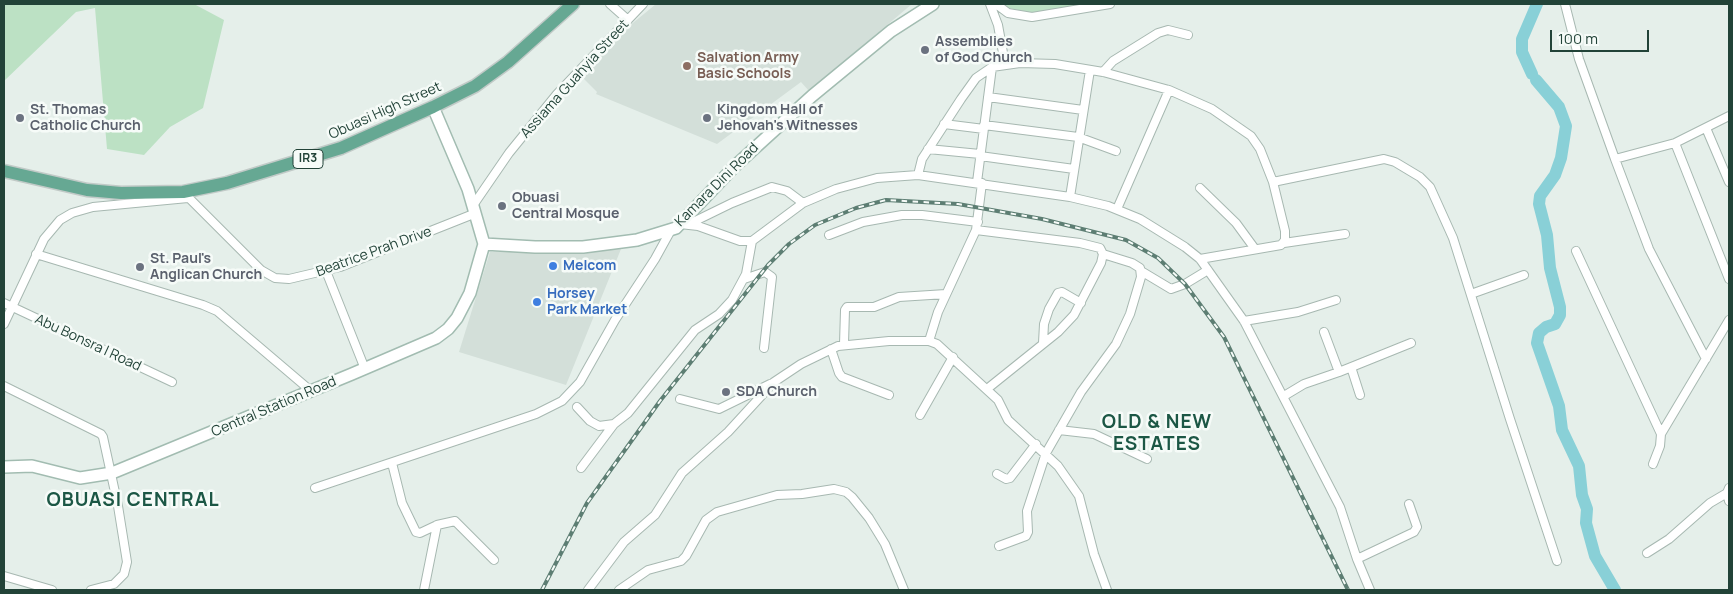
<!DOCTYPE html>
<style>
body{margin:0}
#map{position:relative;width:1733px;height:594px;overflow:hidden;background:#e5efea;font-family:Manrope,sans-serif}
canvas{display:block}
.frame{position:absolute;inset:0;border:5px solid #224338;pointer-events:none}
.scale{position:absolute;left:1550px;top:30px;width:99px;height:22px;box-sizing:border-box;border:2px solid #224338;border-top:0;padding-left:6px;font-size:15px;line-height:18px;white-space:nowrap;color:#224338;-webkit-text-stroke:4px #f6fbf8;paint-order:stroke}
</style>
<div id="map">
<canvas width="1733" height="594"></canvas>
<div class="frame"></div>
<div class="scale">100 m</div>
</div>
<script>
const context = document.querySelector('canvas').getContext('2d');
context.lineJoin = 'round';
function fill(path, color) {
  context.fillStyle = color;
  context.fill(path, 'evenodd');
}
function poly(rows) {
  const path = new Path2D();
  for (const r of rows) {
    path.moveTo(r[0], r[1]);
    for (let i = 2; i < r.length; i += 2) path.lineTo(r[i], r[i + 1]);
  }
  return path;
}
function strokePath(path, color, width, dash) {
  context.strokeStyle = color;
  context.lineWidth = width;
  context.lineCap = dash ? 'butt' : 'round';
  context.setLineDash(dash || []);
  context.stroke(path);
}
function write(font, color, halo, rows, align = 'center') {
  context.font = font + ' Manrope,sans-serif';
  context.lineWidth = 5;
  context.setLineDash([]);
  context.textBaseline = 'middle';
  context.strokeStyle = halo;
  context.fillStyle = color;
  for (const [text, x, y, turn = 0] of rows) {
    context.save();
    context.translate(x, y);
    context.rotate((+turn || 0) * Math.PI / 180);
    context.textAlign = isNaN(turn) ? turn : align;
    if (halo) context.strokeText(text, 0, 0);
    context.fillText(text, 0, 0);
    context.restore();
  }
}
fill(poly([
 [656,4,912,4,809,91,801,82,717,144,596,94,597,92,580,75,622,32],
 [621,249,566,385,459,352,490,252]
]), '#d3dfd9');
fill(poly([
 [4,4,194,4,224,20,203,108,170,127,144,155,107,149,95,8,76,12,4,81],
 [1002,4,1089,4,1047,12,1028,12,1009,8]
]), '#bce1c4');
strokePath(poly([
 [1532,74,1522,52,1522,39,1537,4],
 [1536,80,1559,107,1566,126,1561,158,1555,175,1540,196,1539,204,1547,235,1550,268,1560,307,1560,315,1555,324,1546,327,1539,333,1537,343,1559,406,1562,430,1579,466,1582,495,1587,509,1586,523,1595,556,1615,590]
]), '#89d0d7', 12);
const street = poly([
 [610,4,628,20],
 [990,4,998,25,1005,64],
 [996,4,1008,13,1032,17,1110,4],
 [1565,4,1579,59,1615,159,1675,143],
 [1103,72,1113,61,1158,33,1168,30,1188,35],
 [988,97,1083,110],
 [1729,116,1675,143,1729,279],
 [944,124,984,129],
 [984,125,1078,137,1116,151],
 [1706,128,1729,182],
 [928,149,980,154],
 [980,156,1074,169],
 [1615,159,1649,249,1706,359],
 [918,175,922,159,961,99,976,78,992,67,1020,63,1055,64,1103,72,1169,90,1212,109,1251,136,1260,149,1273,182,1285,231,1285,240,1281,245,1200,259],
 [977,182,992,67],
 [1273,182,1384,159,1395,162,1420,177,1430,187,1453,238,1510,419,1557,561],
 [1200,188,1236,223,1255,249],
 [183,192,261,270,275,278,289,279,340,267,476,213],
 [1070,197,1090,70],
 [474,204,509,153,557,94,643,4],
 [1117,209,1169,90],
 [680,224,698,226,740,241,752,241,803,203,836,189,877,178,918,175,1070,197,1108,206,1140,219,1185,247,1200,259,1244,321,1340,507,1357,559,1370,590],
 [689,224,732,203,772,187,787,191,803,203],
 [976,230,1080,243,1100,248,1103,254,1101,263,1074,315,1058,332,987,389],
 [829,235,863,222,902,215,922,215,978,222],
 [1284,243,1345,234],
 [1576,251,1661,434],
 [36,254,203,305,217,311,311,391],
 [326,271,365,369],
 [1141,271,1171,289,1185,284,1208,270],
 [744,279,765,272,772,277,764,348],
 [1471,294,1524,275],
 [4,303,172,382],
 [1244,321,1298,312,1336,300],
 [4,324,44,239,60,220,72,213,93,207,188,198],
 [929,341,938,312,976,230,982,183],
 [1043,343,1044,324,1049,309,1058,293,1062,292,1081,303],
 [844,344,845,310,847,307,874,307,899,297,946,294],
 [831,349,839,373,842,377,889,395],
 [1351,367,1360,395],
 [1339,372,1411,343],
 [4,386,101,434,103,437,118,506,127,562,124,574,114,584,91,590],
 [1284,396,1304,384,1339,372,1324,332],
 [680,399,719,409,770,384],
 [577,407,590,421,599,426,614,424,628,413,695,330,719,314,732,300,746,274,752,241],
 [920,415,953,357],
 [1059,430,1094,434,1147,459],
 [392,463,402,503,416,532,420,533,437,525,455,521,494,560],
 [1653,464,1660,446,1661,434,1729,320],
 [581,468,614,424],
 [997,474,1006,479,1010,478,1036,444],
 [315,488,536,414,562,401,580,382,615,320,655,259,671,230],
 [1729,488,1727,493,1729,501],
 [999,546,1026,536,1028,532,1027,511,1046,453,1081,392,1116,344,1130,314,1141,277,1140,268,1132,263,1103,254],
 [1647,553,1669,539,1710,503,1727,493],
 [1357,559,1414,532,1417,527,1409,504],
 [4,576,52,590],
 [424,590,437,525],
 [588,590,624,542,655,515,682,473,728,432,774,382,801,364,838,346,889,341,929,341,937,344,998,400,1008,420,1058,466,1079,496,1094,554,1107,590],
 [619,590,648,570,681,561,686,556,706,520,717,512,777,495,802,494,834,489,846,492,852,497,869,518,885,544,904,590]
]);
const secondary = poly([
 [484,244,535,247,583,247,637,240,676,228,735,166,812,96,891,31,933,4],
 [4,467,32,466,80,478,112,473,352,374,436,338,448,329,457,318,470,293,484,244,468,189,433,107]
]);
const primary = poly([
 [4,171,87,190,121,193,183,192,227,183,341,148,433,107,475,86,508,62,573,4]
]);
strokePath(street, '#a7b8b1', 10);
strokePath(secondary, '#a2bcb1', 14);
strokePath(primary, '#c1cac7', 15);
strokePath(street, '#fff', 8);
strokePath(secondary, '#fff', 11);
strokePath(primary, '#66a893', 12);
const rail = poly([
 [542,590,587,503,660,401,768,265,789,244,815,225,856,208,886,200,958,204,1042,219,1126,240,1158,258,1185,284,1224,337,1348,590]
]);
strokePath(rail, '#5d7e73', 4);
strokePath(rail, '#f6fbf8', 2, [5.5]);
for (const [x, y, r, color] of [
 [925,50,5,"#6b7280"],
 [687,66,5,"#8d6e63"],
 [20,118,5,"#6b7280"],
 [707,118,5,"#6b7280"],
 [502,206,5,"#6b7280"],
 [553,266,5,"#3f7fe0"],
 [140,267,5,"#6b7280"],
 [537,302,5,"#3f7fe0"],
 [726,392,5,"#6b7280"]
]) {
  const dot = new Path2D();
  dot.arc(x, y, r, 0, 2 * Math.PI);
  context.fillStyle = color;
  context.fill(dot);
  strokePath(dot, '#f6fbf8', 2);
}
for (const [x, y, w] of [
 [308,159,30]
]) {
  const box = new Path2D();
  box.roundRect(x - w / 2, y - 9.5, w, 19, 4);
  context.fillStyle = '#f6fbf8';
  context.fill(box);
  strokePath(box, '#224338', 1);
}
write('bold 12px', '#224338', null, [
 ["IR3",308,159]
]);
write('bold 14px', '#5b616d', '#f6fbf8', [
 ["Assemblies",935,42],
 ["of God Church",935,58],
 ["St. Thomas",30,110],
 ["Catholic Church",30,126],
 ["Kingdom Hall of",717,110],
 ["Jehovah's Witnesses",717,126],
 ["Obuasi",512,198],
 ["Central Mosque",512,214],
 ["St. Paul's",150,259],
 ["Anglican Church",150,275],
 ["SDA Church",736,392]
], 'left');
write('bold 14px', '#785e54', '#f6fbf8', [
 ["Salvation Army",697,58],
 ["Basic Schools",697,74]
], 'left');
write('14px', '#224338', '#f6fbf8', [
 ["Assiama Guahyia Street",575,79,-48],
 ["Obuasi High Street",385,111,-24],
 ["Kamara Dini Road",717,185,-45],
 ["Beatrice Prah Drive",374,252,-20],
 ["Abu Bonsra I Road",88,343,25],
 ["Central Station Road",274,407,-23]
]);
write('bold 14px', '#366cbe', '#f6fbf8', [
 ["Melcom",563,266],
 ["Horsey",547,294],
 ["Park Market",547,310]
], 'left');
context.letterSpacing = '1px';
write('bold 19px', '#1c5745', '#f6fbf8', [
 ["OLD & NEW",1157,423],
 ["ESTATES",1157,445],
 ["OBUASI CENTRAL",133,501]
]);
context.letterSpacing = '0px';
</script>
